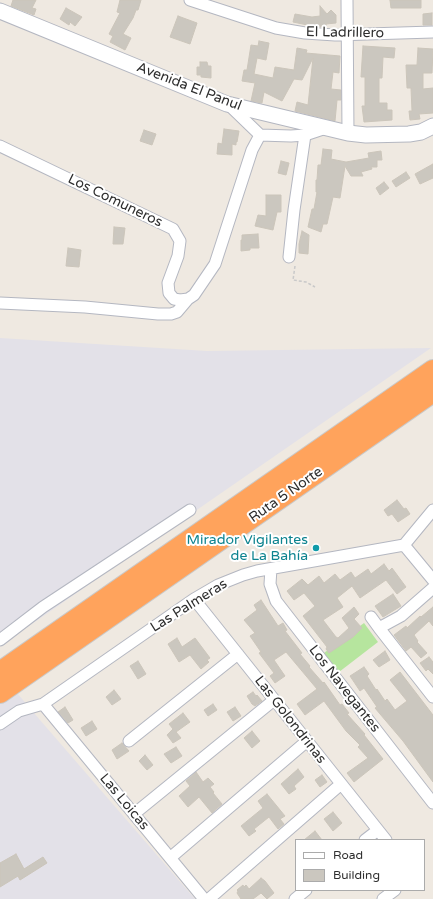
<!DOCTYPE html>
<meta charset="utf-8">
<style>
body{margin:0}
#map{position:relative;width:433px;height:899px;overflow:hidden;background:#efe9e1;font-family:"Varela Round",sans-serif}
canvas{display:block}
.legend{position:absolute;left:295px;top:839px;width:130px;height:52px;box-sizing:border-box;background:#fff;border:1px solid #ababab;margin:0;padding:5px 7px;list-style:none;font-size:12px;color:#2e2e2e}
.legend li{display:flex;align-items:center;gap:8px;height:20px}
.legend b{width:20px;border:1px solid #ababab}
</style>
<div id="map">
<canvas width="433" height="899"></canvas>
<ul class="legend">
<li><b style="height:5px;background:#fff"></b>Road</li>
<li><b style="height:11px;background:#cbc7bf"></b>Building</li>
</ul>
</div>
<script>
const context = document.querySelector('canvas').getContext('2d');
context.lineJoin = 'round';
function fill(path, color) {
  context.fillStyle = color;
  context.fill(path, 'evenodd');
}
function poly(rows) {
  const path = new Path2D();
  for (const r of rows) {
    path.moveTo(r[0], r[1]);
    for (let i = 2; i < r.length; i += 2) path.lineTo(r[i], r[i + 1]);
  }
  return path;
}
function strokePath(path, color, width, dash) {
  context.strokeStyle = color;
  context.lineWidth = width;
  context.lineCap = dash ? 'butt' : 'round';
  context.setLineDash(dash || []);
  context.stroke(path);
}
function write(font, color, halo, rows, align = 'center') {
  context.font = font + ' "Varela Round",sans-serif';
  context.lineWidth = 4;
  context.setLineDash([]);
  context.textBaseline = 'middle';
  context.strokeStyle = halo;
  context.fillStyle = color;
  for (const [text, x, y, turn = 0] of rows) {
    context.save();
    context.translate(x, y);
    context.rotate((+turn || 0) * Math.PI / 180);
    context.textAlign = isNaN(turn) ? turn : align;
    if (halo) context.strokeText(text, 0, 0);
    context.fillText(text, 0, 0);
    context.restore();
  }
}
fill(poly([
 [0,338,207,351,431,348,0,646],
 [0,673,40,720,195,899,0,899]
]), '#e3e1e8');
fill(poly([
 [364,623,378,642,339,672,324,653]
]), '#b6e59e');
const building = poly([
 [13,0,36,0,32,8,36,9,34,15,11,6,13,0],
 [120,0,141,0,138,10,136,10,133,18,123,34,131,38,125,50,110,42,113,36,109,34,120,13,117,12,120,0],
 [390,0,421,0,421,8,391,8,390,0],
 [320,6,327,14,331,10,336,15,336,23,326,24,326,26,317,27,293,22,295,14,312,17,320,16,320,6],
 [66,8,82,17,75,26,70,22,69,25,60,19,66,8],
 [432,13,432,25,423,25,423,14,432,13],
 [178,16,197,23,190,44,170,37,178,16],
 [259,41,269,43,266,60,257,58,254,74,273,78,275,67,294,70,297,48,307,50,306,53,340,56,339,73,333,72,331,89,341,90,341,100,337,100,335,121,295,111,297,102,308,105,313,58,302,80,294,79,282,101,264,92,262,103,251,101,255,83,242,81,244,70,247,70,251,45,258,46,259,41],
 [363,46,395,48,394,58,383,57,382,78,379,78,379,103,387,103,387,110,392,110,392,120,364,122,362,106,365,106,365,77,361,77,363,46],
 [418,48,433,49,432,73,423,73,423,89,433,88,433,113,419,114,420,119,410,120,409,111,412,111,411,88,407,88,406,65,417,65,418,48],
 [200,62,207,62,208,66,211,66,211,78,201,77,201,75,197,75,197,67,200,67,200,62],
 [224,129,239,131,237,142,236,142,236,145,232,144,232,155,217,154,218,143,222,144,224,129],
 [144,130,156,134,152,145,140,141,144,130],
 [323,149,332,150,331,159,346,162,369,158,368,153,381,151,382,160,377,160,377,167,371,167,372,169,361,172,363,176,351,176,345,166,340,198,333,197,327,224,323,224,321,232,308,227,312,209,314,209,317,192,316,192,316,180,317,180,318,165,321,165,323,149],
 [281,161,289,163,286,175,278,173,281,161],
 [433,164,433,178,420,184,415,174,433,164],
 [406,172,410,178,396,187,392,181,406,172],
 [384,182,389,188,380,195,376,188,384,182],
 [266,195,281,195,281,212,277,212,273,230,255,226,258,215,266,216,266,195],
 [114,227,125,228,123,244,113,244,114,227],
 [302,231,309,235,308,254,299,253,299,244,302,231],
 [258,234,259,248,250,248,250,250,241,251,241,240,242,240,242,235,258,234],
 [68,248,81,250,79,267,66,266,68,248],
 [397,500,404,509,406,508,410,514,398,522,392,514,388,516,384,510,397,500],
 [384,564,389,571,392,568,406,587,397,594,386,580,360,598,352,586,337,598,343,607,323,620,336,637,338,638,349,628,342,618,354,607,359,614,354,619,362,628,353,637,329,653,326,649,327,647,303,616,315,606,304,593,294,600,287,591,302,579,308,585,319,576,324,583,335,574,340,580,351,572,355,578,368,569,371,574,384,564],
 [393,594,401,606,383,617,375,606,393,594],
 [261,600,278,626,283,623,287,630,285,631,302,653,300,654,310,666,309,667,323,683,324,682,340,705,342,704,349,713,347,714,365,734,364,735,383,759,354,782,347,773,368,758,358,747,360,745,346,731,324,701,305,715,297,704,317,689,286,652,274,660,285,676,275,683,270,676,274,673,259,653,261,652,250,636,255,633,244,620,257,610,254,605,261,600],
 [433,607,433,626,429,621,414,635,418,641,417,642,427,653,421,658,411,647,406,651,394,635,406,626,407,628,420,616,421,617,433,607],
 [177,638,182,647,195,638,210,658,207,660,209,662,201,669,190,655,179,662,168,644,177,638],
 [385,651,390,660,379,667,373,660,385,651],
 [429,657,433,662,433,674,428,669,426,671,420,663,429,657],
 [138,661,146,674,138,679,130,666,138,661],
 [364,667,369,674,367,676,376,690,377,689,385,701,387,699,395,710,407,701,390,680,400,672,433,715,433,782,403,741,380,714,375,708,377,707,364,688,360,691,350,676,364,667],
 [114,690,121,699,112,705,106,697,114,690],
 [253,692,256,696,257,695,262,701,255,706,252,704,247,696,253,692],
 [213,704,217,710,208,716,204,710,213,704],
 [65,707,73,720,68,723,58,712,65,707],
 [235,707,241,716,233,721,227,712,235,707],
 [183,713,190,722,176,732,181,738,173,743,167,735,173,729,169,724,183,713],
 [92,721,97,729,86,736,81,728,92,721],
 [252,731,260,741,252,748,244,738,252,731],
 [122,743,129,751,117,759,112,750,122,743],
 [176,747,182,756,171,763,164,754,176,747],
 [145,755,153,765,147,770,139,761,145,755],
 [298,769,304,777,294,786,296,789,289,794,281,784,298,769],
 [196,772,203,782,208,778,214,784,210,787,214,792,213,793,222,804,212,813,199,797,188,807,179,796,190,786,186,781,196,772],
 [322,775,327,782,320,787,315,780,322,775],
 [267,794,285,816,280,819,284,824,278,829,269,817,254,829,256,831,249,836,241,826,263,808,258,801,267,794],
 [333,812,342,823,333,831,324,819,333,812],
 [315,831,322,840,304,840,315,831],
 [16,854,24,869,43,857,47,863,20,880,18,876,0,887,0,863,16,854],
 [261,878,265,881,274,893,267,899,261,893,253,899,241,899,237,893,238,891,237,890,243,885,244,887,246,885,249,889,261,878]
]);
fill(building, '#cbc7bf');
strokePath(building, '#cbc5ba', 1);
const street = poly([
 [190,0,276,28,305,33,335,35,433,32],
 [347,0,348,133],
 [229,105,260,135,291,136,305,135],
 [0,146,173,229,180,241,178,256,168,283,169,293,174,299,180,300,188,299,194,295,215,264,252,150,260,135],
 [289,257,294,210,305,135,326,128],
 [0,303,85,307,158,314,171,314,177,312,188,299],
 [404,545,433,580],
 [271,569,270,584,276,601,433,803],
 [194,599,386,840],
 [371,617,379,628,401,616,433,588],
 [379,628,433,697],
 [0,640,43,607,190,510],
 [43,704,204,899],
 [0,724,19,711,43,704,194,599,218,585,243,575,257,571,404,545,433,510],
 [129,741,238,654],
 [134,814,274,700],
 [365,840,378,830],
 [170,858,307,741],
 [209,899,341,784],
 [295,899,306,890],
 [383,899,395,890]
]);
const secondary = poly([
 [0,11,227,104,348,133,366,135,409,134,421,132,433,126]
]);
const highway = poly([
 [0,672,433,370],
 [0,693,433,392]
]);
strokePath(street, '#b4b7c1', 13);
strokePath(secondary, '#b4b7c1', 17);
strokePath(highway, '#c9c9c9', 22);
strokePath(poly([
 [295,266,293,280,306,282,315,287]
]), '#c9c9c9', 1.5, [3, 2]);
strokePath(street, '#fff', 11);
strokePath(secondary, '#fff', 15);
strokePath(highway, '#ffa35c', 20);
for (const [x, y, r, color] of [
 [316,548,4,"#0f9aa8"]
]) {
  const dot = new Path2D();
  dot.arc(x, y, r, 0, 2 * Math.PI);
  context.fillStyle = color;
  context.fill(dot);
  strokePath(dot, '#fff', 1.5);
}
write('14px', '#2e2e2e', '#fff', [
 ["El Ladrillero",345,33,1],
 ["Avenida El Panul",189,87,21],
 ["Los Comuneros",115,201,26],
 ["Ruta 5 Norte",286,495,-35],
 ["Las Palmeras",189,606,-32],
 ["Los Navegantes",344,689,52],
 ["Las Golondrinas",290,720,52],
 ["Las Loicas",124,802,50]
]);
write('14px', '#0d838f', '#fff', [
 ["Mirador Vigilantes",308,540],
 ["de La Bahía",308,556]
], 'right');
</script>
